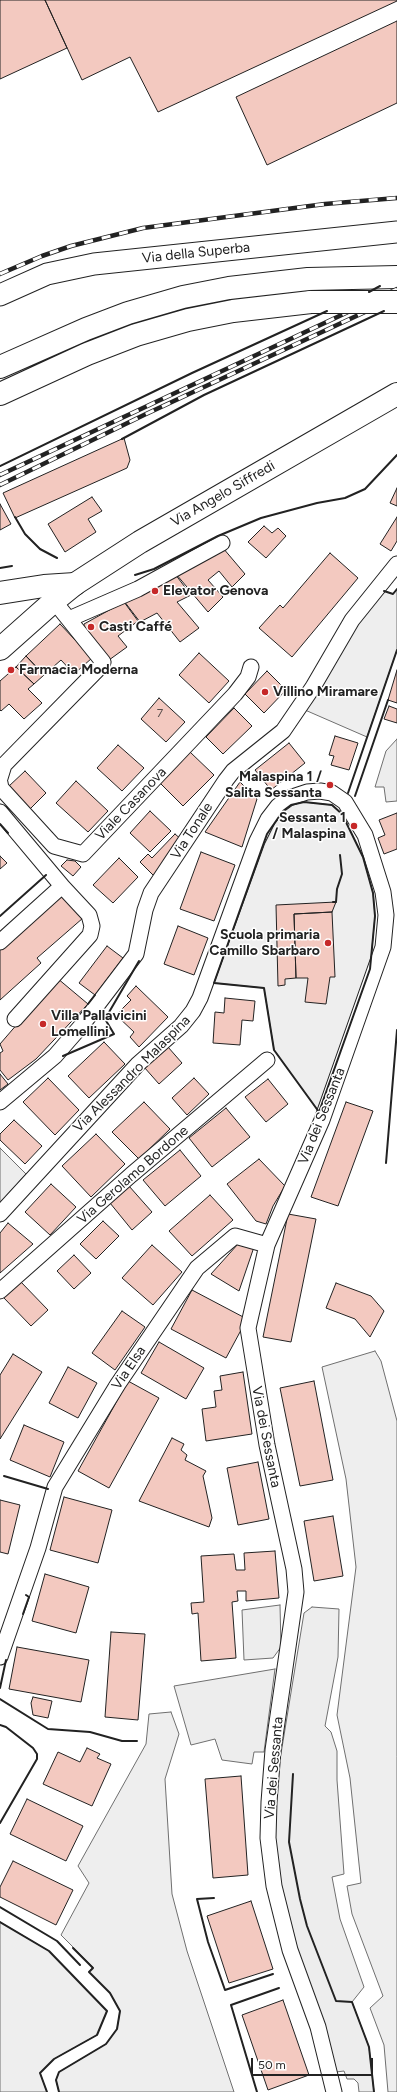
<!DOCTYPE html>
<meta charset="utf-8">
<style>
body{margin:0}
#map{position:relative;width:397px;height:2092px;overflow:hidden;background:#fff;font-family:Figtree,sans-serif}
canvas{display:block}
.scale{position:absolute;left:251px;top:2058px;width:122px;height:18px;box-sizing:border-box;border:2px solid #222;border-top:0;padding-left:5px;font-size:12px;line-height:14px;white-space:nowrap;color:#222;-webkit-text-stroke:3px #fff;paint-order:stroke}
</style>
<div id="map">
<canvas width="397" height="2092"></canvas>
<div class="scale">50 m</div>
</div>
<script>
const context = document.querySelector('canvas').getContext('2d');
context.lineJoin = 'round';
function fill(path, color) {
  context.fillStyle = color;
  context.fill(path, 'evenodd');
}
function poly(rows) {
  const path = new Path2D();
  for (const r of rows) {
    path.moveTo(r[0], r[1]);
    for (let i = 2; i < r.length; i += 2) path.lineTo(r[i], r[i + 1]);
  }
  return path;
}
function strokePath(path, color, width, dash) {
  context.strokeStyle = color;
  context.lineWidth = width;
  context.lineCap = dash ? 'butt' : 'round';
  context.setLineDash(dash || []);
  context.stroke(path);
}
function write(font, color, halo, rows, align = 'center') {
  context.font = font + ' Figtree,sans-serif';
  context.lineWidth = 3;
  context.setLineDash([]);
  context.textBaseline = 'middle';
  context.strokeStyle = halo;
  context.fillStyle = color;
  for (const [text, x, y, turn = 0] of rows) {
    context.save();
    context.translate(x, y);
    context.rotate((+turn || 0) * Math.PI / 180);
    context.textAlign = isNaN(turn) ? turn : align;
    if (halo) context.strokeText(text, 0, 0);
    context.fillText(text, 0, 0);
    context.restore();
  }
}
const green = poly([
 [397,589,397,650,367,737,305,710,357,621,385,591,393,594,397,589],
 [304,802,332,805,342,814,363,857,373,893,375,916,370,969,319,1112,274,1050,264,988,214,983,267,834,283,811,291,805,304,802],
 [375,1351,381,1361,397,1421,397,2092,388,2092,384,2045,370,2008,383,1996,352,1914,347,1886,361,1883,350,1778,337,1715,356,1567,346,1479,322,1367,375,1351],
 [171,1712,179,1734,165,1779,172,1894,187,1951,234,2092,59,2092,56,2080,59,2072,106,2044,117,2029,120,2011,110,1993,89,1972,93,1967,61,1935,89,1883,78,1866,146,1744,149,1714,171,1712],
 [0,1922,49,1951,107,2011,97,2035,54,2059,40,2073,47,2092,0,2092,0,1922]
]);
fill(green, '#eee');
strokePath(green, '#6f6f6f', 1);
const parking = poly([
 [397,739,397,801,386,802,384,787,375,787,386,751,397,739],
 [0,1148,26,1174,0,1203,0,1148],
 [280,1605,281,1647,273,1658,244,1660,242,1610,280,1605],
 [312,1607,339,1609,338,1657,325,1726,331,1732,337,1751,337,1780,344,1874,332,1877,340,1919,364,1987,352,2002,369,2047,374,2092,359,2092,358,2083,354,2079,347,2079,344,2071,336,2072,296,1949,279,1882,274,1838,278,1772,304,1613,312,1607],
 [275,1669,264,1752,254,1752,252,1764,222,1760,215,1739,191,1745,174,1686,275,1669]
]);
fill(parking, '#ededed');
strokePath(parking, '#6f6f6f', 1);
const building = poly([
 [0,0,45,0,67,48,0,79,0,0],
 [45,0,397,0,397,1,158,112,130,57,82,80,45,0],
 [397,21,397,103,267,165,236,97,397,21],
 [124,438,130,460,127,468,15,518,3,493,124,438],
 [397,488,397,506,390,503,397,488],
 [92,497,102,511,88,519,96,532,65,552,48,524,92,497],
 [0,504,11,524,0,530,0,504],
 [397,517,397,541,391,551,380,544,397,517],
 [264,526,272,533,278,528,286,536,266,558,248,542,264,526],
 [223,548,245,574,232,587,219,571,208,580,223,597,208,612,176,574,223,548],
 [330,553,358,578,292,657,259,628,280,605,283,608,330,553],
 [175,574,191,595,177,602,199,628,180,642,157,613,140,622,124,601,175,574],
 [124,602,138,621,118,636,127,647,109,660,84,631,84,624,124,602],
 [60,624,92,658,74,674,61,660,44,675,26,656,60,624],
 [199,653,229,681,209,703,179,675,199,653],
 [26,656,44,675,34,684,16,667,26,656],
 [16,667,34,684,28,689,42,703,24,719,9,704,1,711,0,710,0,681,16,667],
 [397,670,397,703,388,700,397,670],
 [267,671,286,690,264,713,245,694,267,671],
 [159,698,185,722,166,742,141,719,159,698],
 [389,706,397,709,397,723,384,719,389,706],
 [234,708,252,726,223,754,206,737,234,708],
 [335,736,358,743,349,770,331,765,334,756,329,755,335,736],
 [289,743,305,763,271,790,255,770,289,743],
 [118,745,144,768,122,791,97,768,118,745],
 [190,752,214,775,183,806,160,783,190,752],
 [25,771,46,793,29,810,8,787,25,771],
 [76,781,108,811,88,832,56,803,76,781],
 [240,782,257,799,242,847,205,832,240,782],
 [150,811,171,831,150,852,130,833,150,811],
 [397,813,397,849,384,854,378,838,385,835,379,820,397,813],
 [175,834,182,840,154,876,140,862,148,854,152,858,175,834],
 [201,852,235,865,214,921,180,909,201,852],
 [0,856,7,863,0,869,0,856],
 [119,858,138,877,113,903,93,885,119,858],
 [67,860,75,861,81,867,73,876,61,866,67,860],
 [62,894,83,918,37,958,41,963,0,1000,0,949,62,894],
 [336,902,332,912,294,914,296,978,285,979,285,985,278,986,276,905,336,902],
 [332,912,335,977,330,977,326,1004,305,1002,308,978,296,978,294,914,332,912],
 [178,926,208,938,194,975,164,964,178,926],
 [107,946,123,958,95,995,79,983,107,946],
 [57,978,88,1004,36,1059,8,1080,0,1070,0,1053,3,1051,0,1044,57,978],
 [136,986,168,1017,139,1047,130,1037,134,1032,116,1015,131,1000,127,996,136,986],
 [225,998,255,1001,253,1021,242,1020,240,1045,213,1043,215,1012,224,1013,225,998],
 [104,1042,125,1064,89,1098,68,1076,104,1042],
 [168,1047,182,1063,159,1084,144,1067,168,1047],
 [0,1074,8,1084,0,1090,0,1074],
 [48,1078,79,1110,55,1135,23,1102,48,1078],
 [194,1078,209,1094,187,1115,172,1098,194,1078],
 [268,1079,288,1104,266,1122,245,1097,268,1079],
 [144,1102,170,1129,139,1159,112,1132,144,1102],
 [346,1102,373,1111,338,1206,311,1197,346,1102],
 [226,1108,250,1137,212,1167,189,1138,226,1108],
 [14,1120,42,1146,25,1164,0,1140,0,1134,14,1120],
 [96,1134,125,1164,91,1197,62,1166,96,1134],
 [180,1150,201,1176,165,1206,143,1180,180,1150],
 [259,1159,285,1186,273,1206,266,1224,256,1221,227,1184,259,1159],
 [51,1184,76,1207,50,1235,25,1212,51,1184],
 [129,1186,152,1212,132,1230,110,1203,129,1186],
 [210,1195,233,1220,192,1256,169,1231,210,1195],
 [288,1214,316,1219,291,1342,263,1337,288,1214],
 [103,1221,119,1236,96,1259,80,1244,103,1221],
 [8,1223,33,1244,0,1273,0,1233,8,1223],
 [238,1244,254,1247,239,1291,211,1274,238,1244],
 [152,1245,182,1272,153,1305,122,1278,152,1245],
 [74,1255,91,1273,74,1289,57,1271,74,1255],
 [20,1281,48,1310,31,1326,3,1297,20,1281],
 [336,1283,371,1296,384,1311,370,1337,355,1319,326,1308,336,1283],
 [192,1290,247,1319,226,1358,171,1329,192,1290],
 [122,1311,145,1327,115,1370,92,1353,122,1311],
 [159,1342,204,1368,186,1399,141,1373,159,1342],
 [13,1354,42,1372,0,1439,0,1375,13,1354],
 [68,1367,97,1383,78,1418,49,1403,68,1367],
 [243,1372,252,1434,206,1441,202,1409,216,1407,214,1391,222,1390,220,1376,243,1372],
 [128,1381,159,1398,109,1488,78,1471,128,1381],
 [314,1381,333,1480,300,1486,280,1388,314,1381],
 [24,1425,64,1442,50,1477,10,1460,24,1425],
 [172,1438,184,1444,181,1450,187,1455,185,1460,206,1471,203,1476,212,1518,209,1527,139,1501,172,1438],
 [258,1462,269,1519,238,1525,227,1468,258,1462],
 [64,1497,112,1510,98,1563,50,1550,64,1497],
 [0,1500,20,1505,8,1554,0,1552,0,1500],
 [333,1516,343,1576,314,1581,304,1521,333,1516],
 [275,1551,279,1598,246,1601,246,1591,237,1591,238,1601,232,1602,236,1658,201,1661,198,1613,192,1614,191,1603,204,1602,201,1556,234,1554,236,1570,245,1570,244,1553,275,1551],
 [45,1574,89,1587,76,1633,32,1621,45,1574],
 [111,1632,145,1634,138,1720,105,1717,111,1632],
 [17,1647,89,1660,81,1702,9,1689,17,1647],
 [33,1697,52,1701,48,1718,33,1715,31,1703,33,1697],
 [87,1748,100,1754,97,1758,111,1764,92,1806,43,1784,58,1752,80,1762,87,1748],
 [241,1776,248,1875,213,1878,205,1779,241,1776],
 [27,1799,83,1826,66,1861,10,1834,27,1799],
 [13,1861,73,1890,56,1925,0,1897,0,1887,13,1861],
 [251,1901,273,1969,229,1983,207,1916,251,1901],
 [283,2000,309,2075,268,2090,242,2015,283,2000]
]);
fill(building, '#f3c9c0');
strokePath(building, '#222', 1);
const street = poly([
 [69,619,138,589,222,543],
 [0,778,4,765,101,666,103,662,54,601],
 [0,783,1,788,54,846,83,854,235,694,248,677,251,667],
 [0,812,62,886,0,942],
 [15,1019,90,935,92,926,89,915,62,886],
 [0,1102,55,1056,82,1025,136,954,145,910,151,893,226,780,233,771,283,731,313,687,352,620,397,564],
 [0,1214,138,1064,181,1026,193,1011,200,998,257,841,268,819,278,806,289,798,307,792,320,791,332,793,345,802,365,835,383,892,386,915,383,947,322,1120,267,1245,248,1328,267,1445,294,1569,296,1592,273,1750,269,1802,268,1838,274,1886,290,1950,318,2027,334,2092],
 [0,1291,131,1175,267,1060],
 [0,1657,38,1548,55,1487,118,1384,197,1268,235,1236,267,1245]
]);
const secondary = poly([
 [0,295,47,274,94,264,397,232]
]);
const primary = poly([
 [0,649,54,601,75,584,140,542,397,394]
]);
const highway = poly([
 [0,367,86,329,128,313,183,297,229,288,308,279,397,277],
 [0,394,87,354,136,335,188,320,233,311,311,302],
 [0,593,44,586,75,584]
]);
strokePath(street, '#222', 17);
strokePath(secondary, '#222', 23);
strokePath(primary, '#222', 24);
strokePath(highway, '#222', 24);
strokePath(street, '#fff', 15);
strokePath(secondary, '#fff', 21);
strokePath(primary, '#fff', 22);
strokePath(highway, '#fff', 22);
const rail = poly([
 [0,274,42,256,71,246,143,228,325,204,397,198],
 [0,475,397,289],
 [0,485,146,414,397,297]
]);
strokePath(rail, '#222', 4.5);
strokePath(rail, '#fff', 3, [9]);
const highwayBridge = poly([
 [311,302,397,302]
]);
strokePath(highwayBridge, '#222', 24, []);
strokePath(highwayBridge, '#fff', 22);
strokePath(poly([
 [369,292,380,286],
 [122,439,204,395,384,311],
 [0,466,192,373,327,311],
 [15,517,25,534,40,549,57,558],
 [0,568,12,566],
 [135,575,154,569,218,536,261,518,317,503,345,498,365,489,397,455],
 [384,591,393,594,397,589],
 [348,793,397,650],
 [355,796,388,700],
 [304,802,332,805,342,814,363,857,373,893,375,916,370,969,319,1112,274,1050,264,988,214,983,267,834,283,811,291,805,304,802],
 [0,824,8,833],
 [333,902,336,902,337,889,342,874,340,855],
 [0,916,46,875],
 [88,1004,95,995],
 [63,1056,114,1034,105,1019,139,961],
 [386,1163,397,1030],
 [4,1476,48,1489],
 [23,1614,29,1597,26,1595],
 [0,1688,6,1660],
 [0,1699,48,1729,90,1732,122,1741,137,1741],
 [0,1725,6,1727,33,1748,37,1754,37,1759,0,1823],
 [293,1774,289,1842,300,1899,307,1926,336,2001,352,2002,369,2047,374,2092],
 [214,1898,197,1899,208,1942,225,1990,273,1974],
 [0,1907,57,1941,80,1965],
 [0,1922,49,1951,107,2011,97,2035,54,2059,40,2073,47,2092],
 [59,2092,56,2080,59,2072,106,2044,117,2029,120,2011,110,1993,89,1972,93,1968,73,1948],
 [257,2092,231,2005,279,1988]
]), '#222', 2);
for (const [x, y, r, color] of [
 [155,591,4,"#c62828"],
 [91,627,4,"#c62828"],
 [11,670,4,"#c62828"],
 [265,692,4,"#c62828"],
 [330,785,4,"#c62828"],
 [354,826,4,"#c62828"],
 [328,943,4,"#c62828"],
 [43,1024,4,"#c62828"]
]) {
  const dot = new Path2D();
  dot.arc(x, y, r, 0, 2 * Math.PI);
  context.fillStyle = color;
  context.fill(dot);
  strokePath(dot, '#fff', 1.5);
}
write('12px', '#564c4a', null, [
 ["7",160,713]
]);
write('14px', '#222', '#fff', [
 ["Via della Superba",196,253,-6],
 ["Via Angelo Siffredi",223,494,-30],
 ["Viale Casanova",131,804,-46],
 ["Via Tonale",192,831,-57],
 ["Via Alessandro Malaspina",132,1074,-45],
 ["Via dei Sessanta",322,1116,-68],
 ["Via Gerolamo Bordone",133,1175,-41],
 ["Via Elsa",129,1368,-56],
 ["Via dei Sessanta",266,1437,79],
 ["Via dei Sessanta",274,1768,-85]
]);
write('bold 14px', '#222', '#fff', [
 ["Elevator Genova",163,591],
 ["Casti Caffé",99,627],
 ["Farmacia Moderna",19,670],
 ["Villino Miramare",273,692],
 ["Malaspina 1 /",322,777,"right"],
 ["Salita Sessanta",322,793,"right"],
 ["Sessanta 1",346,818,"right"],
 ["/ Malaspina",346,834,"right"],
 ["Scuola primaria",320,935,"right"],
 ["Camillo Sbarbaro",320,951,"right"],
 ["Villa Pallavicini",51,1016],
 ["Lomellini",51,1032]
], 'left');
</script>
